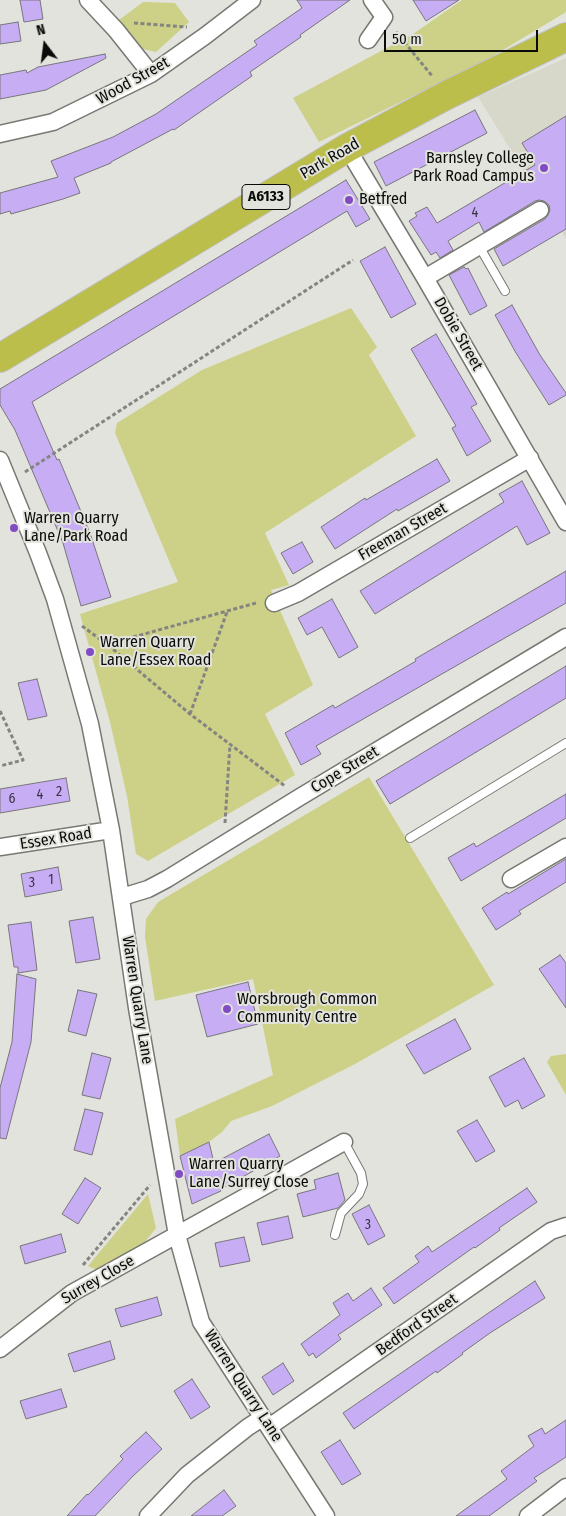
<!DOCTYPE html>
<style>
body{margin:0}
#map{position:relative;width:566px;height:1516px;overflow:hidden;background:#e2e3dc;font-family:"Fira Sans Condensed",sans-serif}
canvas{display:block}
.north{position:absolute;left:20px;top:20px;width:50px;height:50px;-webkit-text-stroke:4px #e2e3dc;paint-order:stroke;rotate:345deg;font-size:14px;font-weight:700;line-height:20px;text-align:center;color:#0b0c0a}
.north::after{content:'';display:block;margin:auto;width:18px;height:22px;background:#0b0c0a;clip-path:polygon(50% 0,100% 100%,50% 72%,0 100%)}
.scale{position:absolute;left:384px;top:30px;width:154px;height:22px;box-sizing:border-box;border:2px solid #0b0c0a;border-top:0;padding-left:6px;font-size:15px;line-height:18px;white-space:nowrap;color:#0b0c0a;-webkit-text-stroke:4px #e2e3dc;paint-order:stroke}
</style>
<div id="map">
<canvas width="566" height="1516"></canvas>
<div class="north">N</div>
<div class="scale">50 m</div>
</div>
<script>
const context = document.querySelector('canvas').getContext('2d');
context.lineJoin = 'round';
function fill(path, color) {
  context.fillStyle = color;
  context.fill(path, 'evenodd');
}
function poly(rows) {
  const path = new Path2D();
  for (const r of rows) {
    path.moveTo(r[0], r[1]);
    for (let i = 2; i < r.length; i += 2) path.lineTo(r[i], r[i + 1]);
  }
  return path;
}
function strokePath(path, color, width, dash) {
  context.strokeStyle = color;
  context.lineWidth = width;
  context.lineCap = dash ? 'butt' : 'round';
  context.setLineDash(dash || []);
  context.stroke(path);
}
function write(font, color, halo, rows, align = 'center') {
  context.font = font + ' "Fira Sans Condensed",sans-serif';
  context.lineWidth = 4;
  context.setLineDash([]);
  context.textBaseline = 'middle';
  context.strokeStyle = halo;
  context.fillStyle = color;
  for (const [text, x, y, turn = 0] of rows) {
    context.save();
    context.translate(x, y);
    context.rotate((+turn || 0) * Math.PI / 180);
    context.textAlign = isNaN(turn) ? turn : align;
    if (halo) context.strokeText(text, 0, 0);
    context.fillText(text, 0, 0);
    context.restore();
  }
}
fill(poly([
 [566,58,566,239,478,97]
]), '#d7d8ca');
fill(poly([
 [462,0,566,0,566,12,488,59,319,142,293,98,413,34],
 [143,2,175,3,189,22,156,52,143,49,119,20],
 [351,308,377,347,369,355,416,436,265,533,289,585,271,590,313,685,265,714,295,775,148,861,136,854,127,796,110,722,80,614,178,582,115,433,117,423,202,370],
 [369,777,494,985,355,1064,272,1106,231,1121,222,1132,209,1142,180,1156,175,1119,273,1075,253,979,155,1001,145,937,146,919,158,902],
 [566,1054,566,1095,547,1062,551,1056],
 [148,1194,156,1228,145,1242,97,1270,88,1266]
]), '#cdd087');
const building = poly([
 [20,0,40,0,43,19,24,22,20,0],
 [297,0,350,0,300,35,301,37,250,72,252,76,174,130,173,129,111,162,111,163,74,178,80,193,63,199,11,214,10,211,0,214,0,193,58,177,51,161,113,137,156,114,257,45,254,41,302,8,297,0],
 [413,0,459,0,426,21,413,0],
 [18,22,21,41,0,44,0,25,18,22],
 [105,54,106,58,46,90,0,99,0,75,26,70,27,73,38,67,105,54],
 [475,110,487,133,386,186,374,162,475,110],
 [566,116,566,229,503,266,494,249,545,219,548,215,550,210,549,205,544,201,539,200,535,201,484,232,479,222,448,241,453,250,440,258,436,252,431,255,409,221,417,216,415,213,427,207,437,223,535,165,522,143,566,116],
 [346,180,370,219,356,227,347,211,32,402,57,460,59,459,90,533,111,597,81,606,63,543,15,430,0,405,0,389,346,180],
 [385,247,416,304,391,318,360,261,385,247],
 [464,267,466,269,468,268,487,306,470,315,449,275,464,267],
 [512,305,540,355,566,393,566,395,549,405,516,353,495,315,512,305],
 [436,334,477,404,471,407,491,441,467,456,452,428,456,426,411,349,436,334],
 [437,459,450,481,398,511,397,509,335,549,321,527,365,498,366,500,437,459],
 [522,481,550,533,527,545,517,526,375,614,360,591,504,502,499,494,522,481],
 [302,542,313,562,293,574,281,553,302,542],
 [566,571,566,603,316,746,321,754,301,765,285,733,333,705,335,708,416,661,415,659,566,571],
 [332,599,358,647,339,658,322,627,307,635,298,618,332,599],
 [566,666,566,698,390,804,376,781,566,666],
 [37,679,47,716,28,720,18,683,37,679],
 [66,778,70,801,0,813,0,789,66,778],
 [566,794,566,818,461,881,448,858,474,843,476,847,566,794],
 [566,859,566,882,519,911,521,914,496,930,482,908,507,892,508,894,566,859],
 [58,867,62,890,25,897,21,874,58,867],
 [93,917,100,959,76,963,69,921,93,917],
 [31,922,37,970,18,973,18,967,14,967,8,925,31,922],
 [560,955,566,963,566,1008,539,969,560,955],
 [17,974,36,979,31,1042,6,1139,0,1138,0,1088,12,1042,17,974],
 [248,982,258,1024,207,1037,196,995,248,982],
 [78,990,97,994,86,1036,68,1031,78,990],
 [455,1019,471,1049,424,1074,406,1045,455,1019],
 [92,1053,111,1058,100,1099,82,1095,92,1053],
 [524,1058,545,1096,522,1109,518,1100,505,1107,489,1077,524,1058],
 [85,1109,103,1113,92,1155,74,1150,85,1109],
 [477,1120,495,1151,476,1162,457,1131,477,1120],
 [269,1134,280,1156,221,1189,221,1191,192,1204,180,1156,209,1142,214,1163,269,1134],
 [338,1173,345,1200,338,1208,303,1217,297,1194,316,1189,314,1180,338,1173],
 [85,1178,101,1188,78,1224,62,1214,85,1178],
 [527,1188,537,1202,499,1228,500,1230,475,1248,474,1247,394,1304,383,1288,419,1262,415,1256,428,1246,432,1252,527,1188],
 [369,1205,385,1236,368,1245,352,1214,369,1205],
 [288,1216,293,1238,262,1245,257,1223,288,1216],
 [61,1234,66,1252,25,1264,20,1246,61,1234],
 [244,1237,250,1261,220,1267,215,1243,244,1237],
 [535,1281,545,1298,490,1333,462,1353,463,1354,437,1373,436,1371,354,1429,343,1413,535,1281],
 [371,1288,382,1305,338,1335,341,1339,316,1358,313,1353,309,1356,301,1344,340,1315,333,1303,348,1293,353,1301,371,1288],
 [157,1297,162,1315,121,1327,115,1309,157,1297],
 [110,1341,115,1359,74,1372,68,1354,110,1341],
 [283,1363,294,1381,273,1395,262,1377,283,1363],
 [192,1379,210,1407,191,1419,174,1391,192,1379],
 [61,1389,67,1407,26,1419,20,1401,61,1389],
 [566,1420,566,1457,534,1478,537,1481,489,1516,456,1516,507,1479,501,1471,534,1446,528,1436,542,1428,545,1434,566,1420],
 [146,1432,162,1449,133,1476,95,1516,67,1516,87,1494,88,1495,123,1459,120,1456,146,1432],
 [340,1440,361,1474,342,1485,321,1452,340,1440],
 [224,1490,236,1506,222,1516,191,1516,224,1490]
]);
fill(building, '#c7adf4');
strokePath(building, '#78767b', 1);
const lane = poly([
 [479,246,505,291],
 [410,838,566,743],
 [335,1235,341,1213,359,1194,363,1184,361,1173,344,1142]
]);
const street = poly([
 [88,0,116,30,151,74],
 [368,40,384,17,372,0],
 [0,134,53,122,151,74,205,36,252,0],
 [347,148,425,278,566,522],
 [425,278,540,210],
 [0,460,38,553,55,599,90,724,111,830,137,1008,177,1235,201,1322,326,1516],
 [274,603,298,593,530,458],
 [0,847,111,830],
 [511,879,566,847],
 [122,897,148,889,167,879,300,797,566,637],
 [0,1349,72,1293,344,1142],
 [269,1427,551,1231,566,1226],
 [148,1516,187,1475,248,1427,262,1418],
 [528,1516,566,1487]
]);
const highway = poly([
 [0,358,347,148,447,95,566,37]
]);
strokePath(lane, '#777872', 10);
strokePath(street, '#777872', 19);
strokePath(highway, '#c0c0bf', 30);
strokePath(poly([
 [134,23,187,27],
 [396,32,433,77],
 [25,472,353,260],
 [82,626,108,645,190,714,285,786],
 [108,644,256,603],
 [0,711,23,760,0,766],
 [190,714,227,612],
 [225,823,230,744],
 [83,1265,150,1185]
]), '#848581', 3, [4, 2.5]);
strokePath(lane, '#fff', 8);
strokePath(street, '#fff', 16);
strokePath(highway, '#bbbe4a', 28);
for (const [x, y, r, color] of [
 [544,168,5,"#814cc3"],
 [349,200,5,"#814cc3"],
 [14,528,5,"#814cc3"],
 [90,652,5,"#814cc3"],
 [227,1009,5,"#814cc3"],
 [179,1174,5,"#814cc3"]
]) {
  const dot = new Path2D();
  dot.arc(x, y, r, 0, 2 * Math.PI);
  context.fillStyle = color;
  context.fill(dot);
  strokePath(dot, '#e2e3dc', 2);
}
write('14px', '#3a3444', null, [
 ["4",475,213],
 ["2",59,792],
 ["4",40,795],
 ["6",12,799],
 ["1",51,880],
 ["3",32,883],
 ["3",368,1225]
]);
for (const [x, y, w] of [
 [266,197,48]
]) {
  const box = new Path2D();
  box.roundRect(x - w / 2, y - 12.5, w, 25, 4);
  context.fillStyle = '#e2e3dc';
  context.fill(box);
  strokePath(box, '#0b0c0a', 1);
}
write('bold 15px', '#0b0c0a', null, [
 ["A6133",266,197]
]);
write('16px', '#0b0c0a', '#e2e3dc', [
 ["Wood Street",133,81,-29],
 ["Park Road",330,159,-30],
 ["Dobie Street",458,334,60],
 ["Freeman Street",403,532,-30],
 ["Cope Street",345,770,-31],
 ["Essex Road",56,839,-9],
 ["Warren Quarry Lane",137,1000,81],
 ["Surrey Close",98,1280,-30],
 ["Bedford Street",417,1325,-35],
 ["Warren Quarry Lane",243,1386,57]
]);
write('16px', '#0b0c0a', '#e2e3dc', [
 ["Barnsley College",534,159,"right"],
 ["Park Road Campus",534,177,"right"],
 ["Betfred",359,200],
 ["Warren Quarry",24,519],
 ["Lane/Park Road",24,537],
 ["Warren Quarry",100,643],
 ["Lane/Essex Road",100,661],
 ["Worsbrough Common",237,1000],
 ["Community Centre",237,1018],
 ["Warren Quarry",189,1165],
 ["Lane/Surrey Close",189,1183]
], 'left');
</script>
